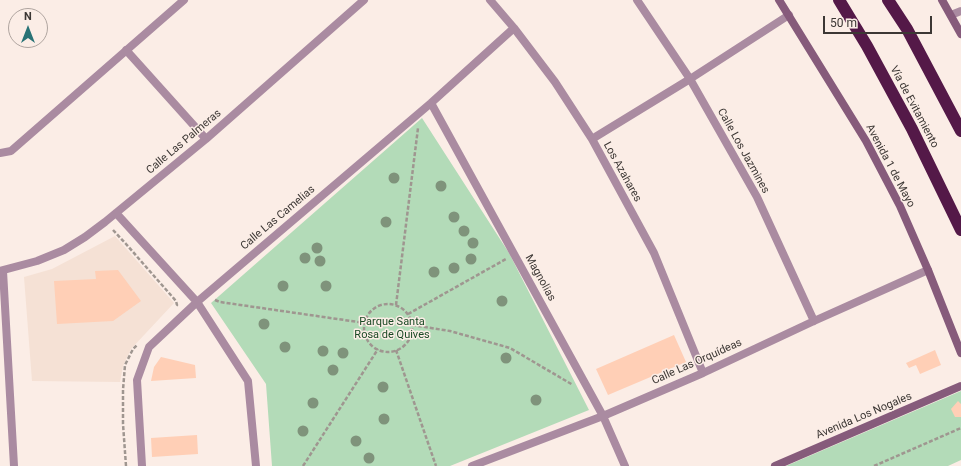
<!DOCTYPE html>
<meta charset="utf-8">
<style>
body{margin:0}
#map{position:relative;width:961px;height:466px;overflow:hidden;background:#fbede6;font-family:Roboto,sans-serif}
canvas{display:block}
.north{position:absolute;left:8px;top:8px;width:40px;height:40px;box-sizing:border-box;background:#fbede6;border:1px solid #afa49f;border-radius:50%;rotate:0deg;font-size:11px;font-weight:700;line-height:16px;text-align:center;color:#3c3734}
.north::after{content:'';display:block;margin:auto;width:14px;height:18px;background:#297376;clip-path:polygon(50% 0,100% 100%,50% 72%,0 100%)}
.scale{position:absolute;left:823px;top:16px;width:109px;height:18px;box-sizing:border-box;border:2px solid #3c3734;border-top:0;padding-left:5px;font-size:12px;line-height:14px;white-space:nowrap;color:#3c3734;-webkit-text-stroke:3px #fbede6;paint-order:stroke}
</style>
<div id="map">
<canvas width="961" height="466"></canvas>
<div class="north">N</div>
<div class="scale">50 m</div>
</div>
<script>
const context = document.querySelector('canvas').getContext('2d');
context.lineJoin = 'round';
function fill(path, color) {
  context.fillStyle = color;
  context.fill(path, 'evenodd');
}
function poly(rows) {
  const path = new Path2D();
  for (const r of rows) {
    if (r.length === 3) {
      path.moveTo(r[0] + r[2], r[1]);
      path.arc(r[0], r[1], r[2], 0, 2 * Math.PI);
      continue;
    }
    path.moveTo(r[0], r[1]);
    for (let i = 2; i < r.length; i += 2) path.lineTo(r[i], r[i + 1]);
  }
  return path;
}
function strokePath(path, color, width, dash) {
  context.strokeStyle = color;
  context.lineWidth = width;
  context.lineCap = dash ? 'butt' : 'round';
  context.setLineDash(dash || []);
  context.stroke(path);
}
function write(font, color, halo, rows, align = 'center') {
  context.font = font + ' Roboto,sans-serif';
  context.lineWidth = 3;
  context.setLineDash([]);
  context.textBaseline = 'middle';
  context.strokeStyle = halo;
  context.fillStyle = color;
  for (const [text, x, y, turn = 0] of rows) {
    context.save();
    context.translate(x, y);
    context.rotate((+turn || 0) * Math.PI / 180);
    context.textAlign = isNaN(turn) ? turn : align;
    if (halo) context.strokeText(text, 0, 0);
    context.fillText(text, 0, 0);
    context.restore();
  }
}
fill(poly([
 [115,236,174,303,131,349,123,366,120,382,32,381,24,277,52,269]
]), '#f5e1d5');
fill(poly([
 [422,118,509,253,589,410,450,466,272,466,266,384,211,303],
 [961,391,961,460,948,466,786,466]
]), '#b3dbb8');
fill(poly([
 [118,270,141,301,113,321,57,324,54,281,96,279,95,271],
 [674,335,686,362,608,395,596,369],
 [935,350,941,365,920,374,916,365,909,368,906,363],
 [161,357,195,365,196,378,151,381,154,367],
 [958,401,961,404,961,417,955,417,951,409],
 [197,435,198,454,152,457,151,438]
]), '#ffcfb6');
strokePath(poly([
 [113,230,126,244,176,301,177,305,176,306],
 [215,300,220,302,365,323],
 [388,328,24],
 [396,305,418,128],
 [408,314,506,259],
 [412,325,450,331,510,348,573,385],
 [396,350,436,466],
 [126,466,123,424,123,390,125,365,133,349,137,345],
 [303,466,378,349],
 [874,466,961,428]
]), '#9f9690', 2.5, [4, 2]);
strokePath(poly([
 [490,0,514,28,555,82,592,139,654,253,703,373],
 [637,0,690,79,757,197,814,321],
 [951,15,961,11],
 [126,50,206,139],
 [431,103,603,416,625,466],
 [592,139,690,79,789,15],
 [0,153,11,151,184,0],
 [116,213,197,302,248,381,256,466],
 [0,271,37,261,64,250,85,237,105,222,206,139,364,0],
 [3,271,14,466],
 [142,466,137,380,149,347,197,302,431,103,514,28],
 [472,466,603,416,703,373,814,321,928,270]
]), '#aa8ba1', 8);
strokePath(poly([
 [779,0,866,141,900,206,928,270,961,353],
 [942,0,961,34],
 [775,466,961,386]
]), '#865b7b', 8);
strokePath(poly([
 [839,0,867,46,912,129,961,230],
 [888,0,907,29,961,131]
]), '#541948', 12);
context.fillStyle = '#7f937b';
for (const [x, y] of [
 [394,178],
 [441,186],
 [454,217],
 [386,222],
 [464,231],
 [473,243],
 [317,248],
 [305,258],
 [471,259],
 [320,261],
 [454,268],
 [434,272],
 [283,286],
 [326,286],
 [502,301],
 [264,324],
 [285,347],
 [323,351],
 [343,353],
 [506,358],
 [333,370],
 [383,387],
 [536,400],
 [313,403],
 [384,419],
 [303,431],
 [356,441],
 [369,458]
]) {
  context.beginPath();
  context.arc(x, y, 5.5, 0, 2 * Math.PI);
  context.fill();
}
write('11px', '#3c3734', '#fbede6', [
 ["Vía de Evitamiento",914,107,62],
 ["Calle Las Palmeras",184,142,-40],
 ["Calle Los Jazmines",743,151,61],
 ["Avenida 1 de Mayo",890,166,62],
 ["Los Azahares",622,172,61],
 ["Calle Las Camelias",278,218,-40],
 ["Magnolias",540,278,61],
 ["Calle Las Orquídeas",697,362,-24],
 ["Avenida Los Nogales",864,416,-23]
]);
write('11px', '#194924', '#fbede6', [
 ["Parque Santa",392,322],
 ["Rosa de Quives",392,335]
]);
</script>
